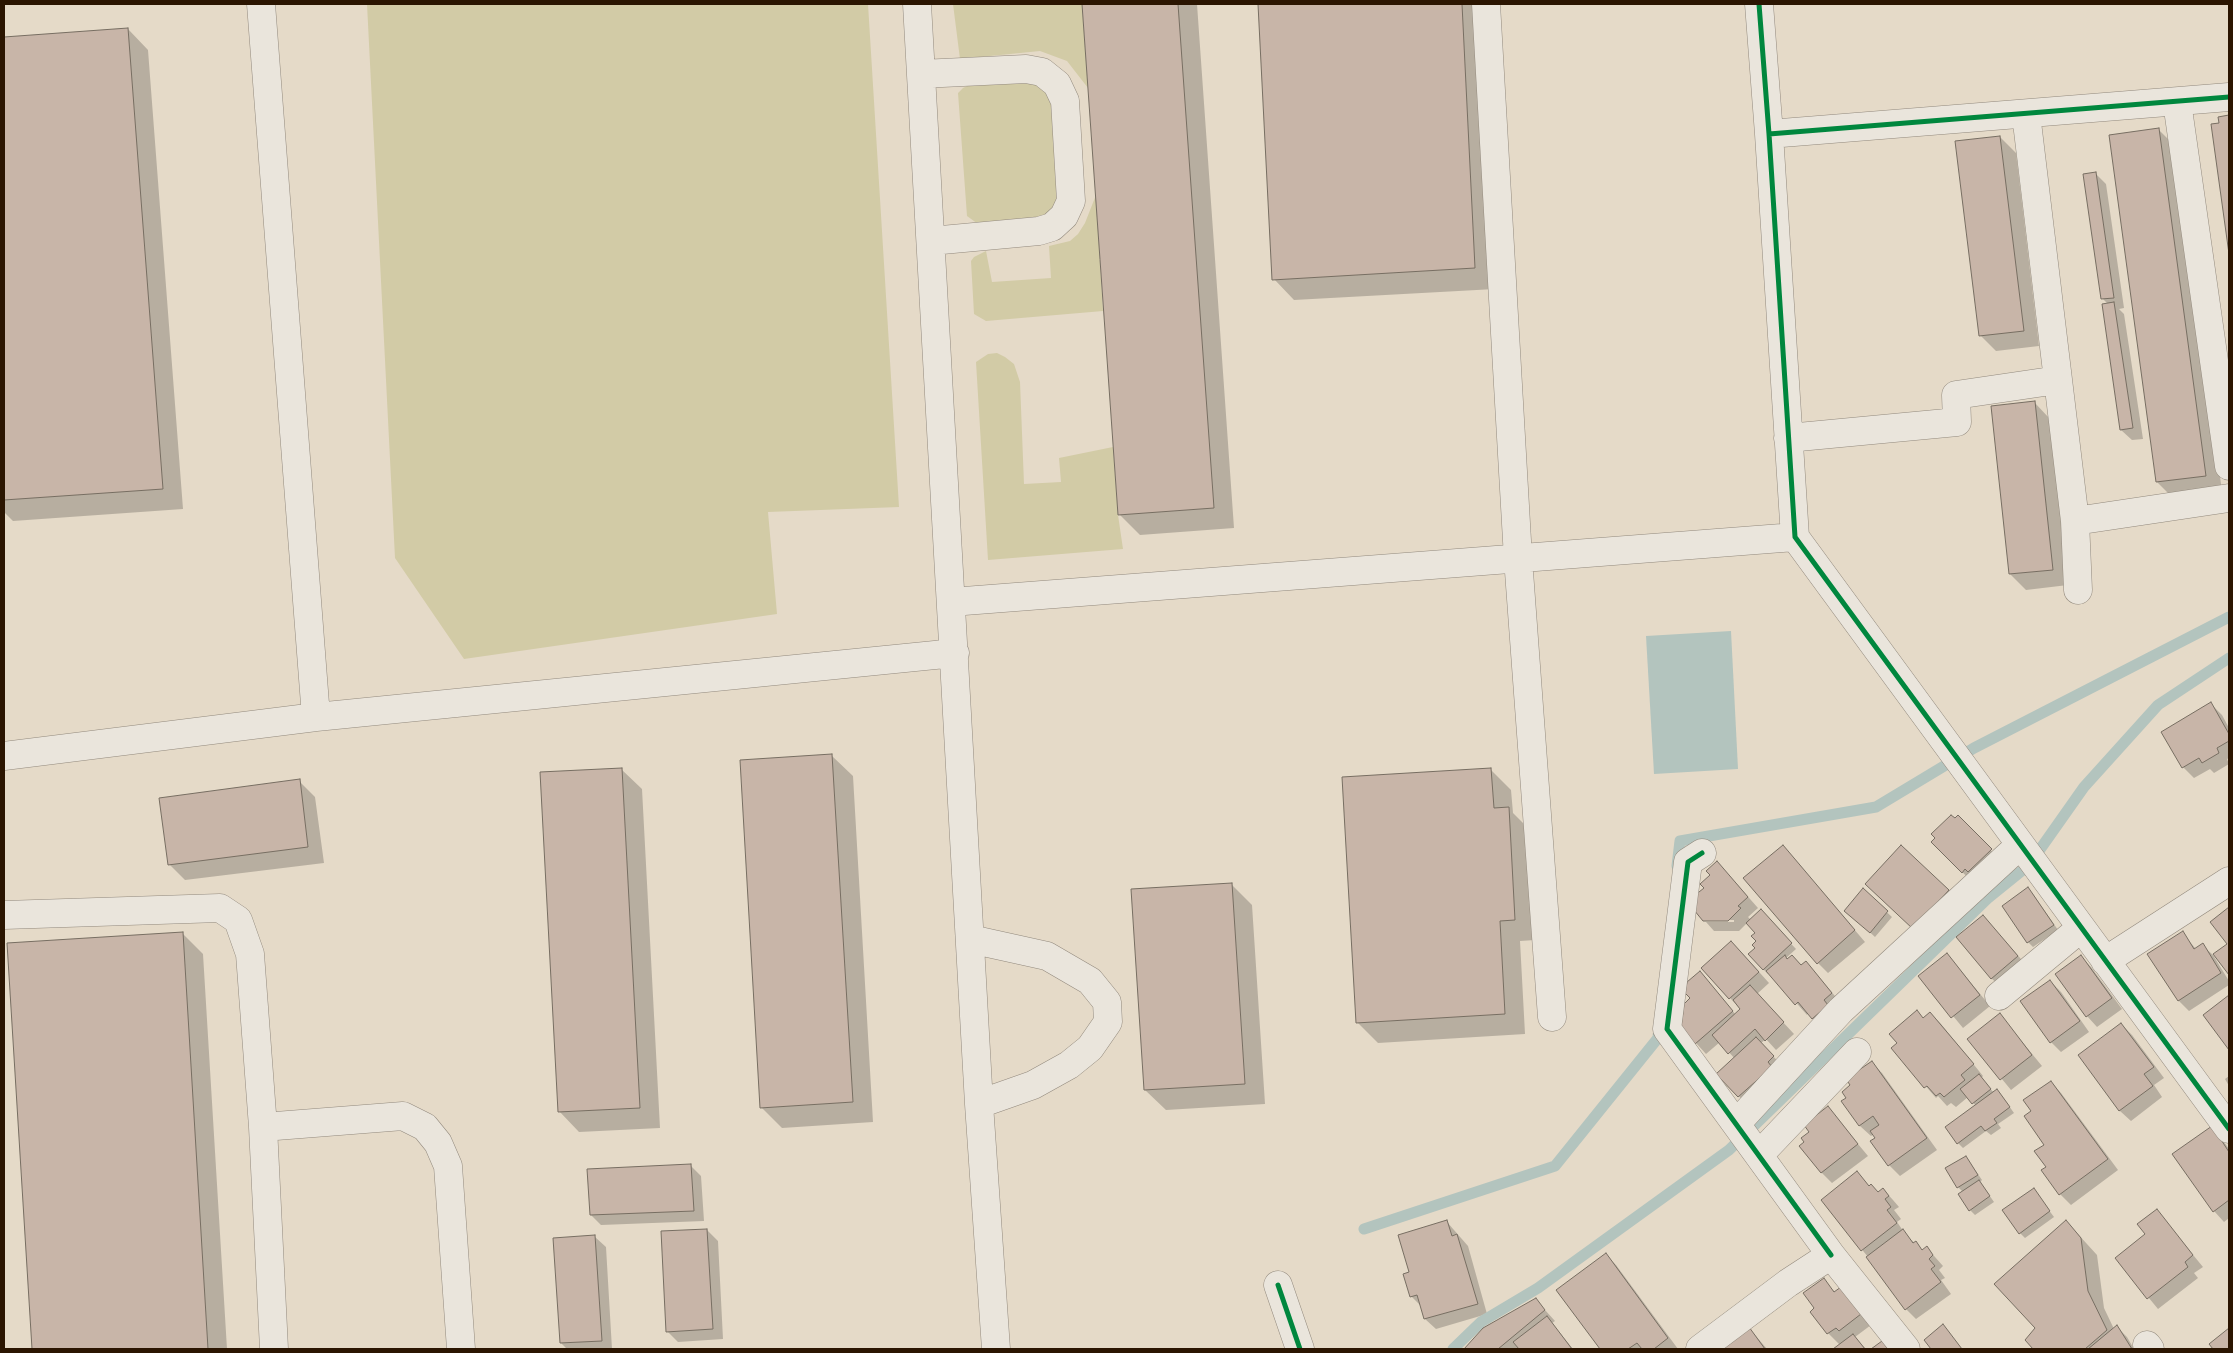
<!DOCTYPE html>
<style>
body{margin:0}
#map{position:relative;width:2233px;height:1353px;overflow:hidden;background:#e5dac8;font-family:"IM FELL French Canon",serif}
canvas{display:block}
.frame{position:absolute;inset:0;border:5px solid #2b1501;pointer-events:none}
</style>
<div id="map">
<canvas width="2233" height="1353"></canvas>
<div class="frame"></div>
</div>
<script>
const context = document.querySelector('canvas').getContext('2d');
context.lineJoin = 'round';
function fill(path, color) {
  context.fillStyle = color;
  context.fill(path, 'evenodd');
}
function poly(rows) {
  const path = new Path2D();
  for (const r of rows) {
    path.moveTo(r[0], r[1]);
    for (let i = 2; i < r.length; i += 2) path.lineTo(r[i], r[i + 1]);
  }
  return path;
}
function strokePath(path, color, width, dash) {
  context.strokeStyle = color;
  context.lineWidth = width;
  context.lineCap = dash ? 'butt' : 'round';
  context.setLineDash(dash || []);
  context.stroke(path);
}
fill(poly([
 [367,4,868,4,899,507,768,512,777,614,464,659,395,558],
 [953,4,1082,4,1088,88,1067,61,1040,51,960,59],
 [1033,81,1048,88,1054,100,1061,201,1044,218,978,224,967,216,958,93,963,88,971,84],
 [1096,195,1103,311,986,321,974,314,971,261,974,257,986,251,992,282,1051,278,1049,246,1070,241,1078,234,1085,223],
 [997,353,1005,357,1014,364,1020,382,1024,484,1061,482,1059,458,1113,447,1118,515,1123,549,988,560,976,362,988,354]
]), '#d2cba6');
fill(poly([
 [1731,631,1738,769,1654,774,1646,636]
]), '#b3c4be');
fill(poly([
 [1083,4,1197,4,1234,528,1140,535,1119,514],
 [1259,4,1477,4,1495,289,1294,300,1274,279],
 [128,29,148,50,183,509,13,521,4,512,4,38],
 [2229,117,2229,245,2213,125,2221,124,2220,118],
 [2159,130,2174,145,2222,491,2173,498,2157,482],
 [2000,137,2016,153,2039,346,1996,351,1980,335],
 [2095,173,2106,184,2124,308,2119,309,2124,314,2143,439,2132,440,2121,430,2108,304,2103,299],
 [2035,403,2050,419,2068,585,2026,590,2010,574],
 [2211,704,2222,715,2229,728,2229,758,2227,759,2229,764,2214,773,2210,769,2194,778,2183,767],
 [832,756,853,776,873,1122,782,1128,761,1107],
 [621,769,642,789,660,1128,579,1132,559,1111],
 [1491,770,1511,790,1513,813,1529,829,1535,940,1520,941,1525,1034,1378,1043,1357,1022],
 [299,781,315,797,324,863,185,880,169,864],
 [1958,816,2001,861,1973,883,1933,842],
 [1783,846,1865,942,1828,973,1818,963],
 [1727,873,1758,908,1748,917,1751,920,1765,916,1796,949,1786,958,1788,960,1792,956,1802,966,1806,963,1842,1004,1823,1029,1808,1013,1807,1015,1770,973,1768,974,1763,969,1757,948,1757,933,1748,922,1739,931,1714,931,1706,922,1734,922,1734,920,1704,920],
 [1231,884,1252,905,1265,1104,1166,1110,1145,1090],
 [1863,890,1892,917,1875,937,1851,915],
 [2033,894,2058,930,2033,947,2028,942],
 [2229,908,2229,973,2215,954,2228,944,2211,922],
 [1983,916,2028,967,2002,988,1991,978],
 [182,933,203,954,227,1349,33,1349,8,944],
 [2182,933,2196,949,2202,945,2213,955,2229,981,2229,985,2189,1011,2179,1001,2149,954],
 [1742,953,1769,983,1757,994,1794,1034,1776,1050,1766,1039,1761,1043,1784,1068,1749,1107,1718,1074,1735,1059,1720,1042,1706,1054,1696,1043,1710,984,1736,1015,1741,1010,1703,968],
 [1947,954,1990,1006,1963,1028,1920,976],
 [2081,957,2091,967,2122,1009,2097,1027,2087,1016],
 [2050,981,2061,992,2089,1032,2061,1052,2051,1042],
 [2229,997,2229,1048,2204,1016],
 [1917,1012,1924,1019,1930,1013,1941,1024,1983,1076,1981,1078,1994,1093,1997,1091,2002,1096,2014,1113,1998,1124,2001,1128,1991,1135,1986,1131,1963,1148,1958,1143,1976,1106,1968,1097,1956,1107,1951,1103,1947,1106,1938,1096,1936,1098,1893,1048,1898,1043],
 [2000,1015,2042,1066,2011,1090,1969,1039],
 [2121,1024,2132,1035,2164,1078,2154,1085,2162,1097,2131,1121,2120,1111,2079,1055],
 [1872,1063,1882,1073,1937,1150,1900,1176,1889,1165,1872,1141,1876,1138,1874,1134,1871,1136,1860,1126,1843,1101,1848,1098,1852,1085],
 [2229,1076,2229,1086,2225,1079],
 [2051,1082,2061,1093,2118,1170,2071,1205,2060,1194,2048,1168,2046,1145,2033,1111],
 [1828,1108,1868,1156,1832,1183,1821,1172,1811,1132],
 [2222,1139,2229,1149,2229,1218,2224,1222,2214,1211,2174,1154],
 [1966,1157,1982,1180,1980,1182,1994,1202,1975,1215,1970,1210,1963,1192,1958,1187],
 [691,1166,701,1176,704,1221,601,1225,591,1215],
 [1857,1173,1870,1187,1879,1193,1883,1189,1893,1200,1899,1207,1894,1210,1901,1219,1897,1222,1906,1235,1923,1251,1927,1248,1943,1266,1939,1270,1945,1278,1941,1280,1951,1294,1916,1319,1906,1309,1868,1257,1822,1200],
 [2033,1189,2054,1217,2025,1238,2020,1233],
 [2157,1211,2203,1267,2194,1273,2198,1278,2158,1309,2116,1258,2147,1234],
 [2066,1221,2097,1255,2104,1308,2114,1329,2117,1327,2127,1337,2134,1349,2035,1349,2026,1340,2037,1328],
 [1447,1222,1468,1246,1487,1314,1436,1329,1425,1319,1422,1307,1411,1296,1410,1272],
 [707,1230,718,1241,723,1339,678,1342,667,1331],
 [595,1237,606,1247,612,1349,567,1349,561,1343],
 [1606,1255,1616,1265,1678,1349,1601,1349,1558,1290],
 [1823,1280,1835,1292,1851,1299,1871,1325,1855,1337,1866,1349,1835,1349,1840,1345,1828,1333,1816,1308],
 [1535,1299,1555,1321,1552,1323,1573,1349,1465,1349,1484,1329],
 [1749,1328,1767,1349,1720,1349]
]), '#0003');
strokePath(poly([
 [1677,866,1680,841,1876,807,1974,748,2229,617],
 [1364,1229,1555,1166,1658,1038,1659,1026],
 [1453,1349,1481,1322,1538,1288,1729,1150,1987,899,2029,865,2084,787,2158,705,2229,658]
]), '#b3c4be', 11);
const building = poly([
 [1082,4,1178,4,1214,508,1118,515,1082,4],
 [1258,4,1462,4,1475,268,1272,280,1258,4],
 [128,28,163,489,4,500,4,37,128,28],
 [2229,115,2229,254,2211,124,2219,123,2218,117,2229,115],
 [2159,128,2206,476,2156,482,2109,135,2159,128],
 [2000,136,2024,331,1979,336,1955,141,2000,136],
 [2096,172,2114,298,2101,299,2083,174,2096,172],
 [2114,302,2133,428,2120,430,2102,304,2114,302],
 [2035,401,2053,570,2009,574,1991,406,2035,401],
 [2211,702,2229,734,2229,741,2217,748,2219,753,2202,763,2199,758,2182,768,2161,732,2211,702],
 [832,754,853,1102,760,1108,740,760,832,754],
 [622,768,640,1108,558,1112,540,772,622,768],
 [1491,768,1494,808,1509,807,1515,920,1500,921,1505,1014,1356,1023,1342,777,1491,768],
 [300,779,308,847,168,865,159,798,300,779],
 [1951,815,1955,818,1958,815,1992,849,1968,872,1965,869,1962,873,1931,842,1935,838,1931,834,1951,815],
 [1783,845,1855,930,1817,964,1743,878,1783,845],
 [1901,845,1949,890,1913,929,1865,884,1901,845],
 [1717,861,1748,897,1738,906,1741,908,1728,921,1703,921,1694,910,1694,896,1704,888,1700,884,1710,875,1706,871,1717,861],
 [1232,883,1245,1084,1144,1090,1131,889,1232,883],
 [2028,887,2054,925,2027,943,2002,906,2028,887],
 [1863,888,1888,911,1870,933,1844,911,1863,888],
 [2229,907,2229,975,2213,954,2227,944,2210,922,2229,907],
 [1761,909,1792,943,1763,970,1748,954,1755,948,1752,945,1756,941,1751,936,1755,933,1746,923,1761,909],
 [1983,915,2018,956,1991,979,1956,937,1983,915],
 [2183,931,2194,949,2203,943,2221,973,2178,1001,2147,954,2183,931],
 [183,932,208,1349,32,1349,7,943,183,932],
 [1731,941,1759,972,1729,999,1701,968,1731,941],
 [1947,953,1980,995,1951,1018,1918,976,1947,953],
 [1785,955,1787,959,1792,955,1801,965,1806,961,1832,993,1824,1000,1828,1005,1812,1019,1798,1002,1795,1005,1766,971,1785,955],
 [2081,955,2112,998,2086,1017,2055,974,2081,955],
 [1700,971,1733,1011,1695,1044,1681,1027,1684,1004,1690,998,1685,993,1687,982,1700,971],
 [2050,980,2080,1021,2050,1043,2020,1001,2050,980],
 [1750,985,1784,1022,1765,1041,1755,1029,1728,1054,1712,1035,1740,1009,1733,1000,1750,985],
 [2229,995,2229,1050,2203,1015,2229,995],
 [1917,1010,1923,1018,1930,1012,1974,1064,1961,1075,1965,1080,1944,1097,1940,1093,1936,1096,1927,1086,1924,1088,1891,1048,1897,1043,1889,1034,1917,1010],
 [2000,1013,2032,1055,2000,1080,1967,1039,2000,1013],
 [2121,1023,2154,1067,2144,1074,2153,1086,2119,1111,2078,1055,2121,1023],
 [1756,1037,1774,1056,1768,1062,1772,1067,1738,1097,1716,1074,1756,1037],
 [1872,1061,1927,1138,1888,1166,1870,1141,1875,1138,1870,1131,1879,1125,1873,1116,1859,1126,1841,1101,1846,1098,1842,1092,1850,1085,1846,1079,1872,1061],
 [1979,1074,1991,1089,1972,1104,1960,1089,1979,1074],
 [2051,1081,2108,1159,2059,1195,2041,1170,2046,1167,2034,1151,2044,1145,2024,1116,2031,1111,2023,1100,2051,1081],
 [1997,1089,2010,1107,1994,1119,1997,1123,1985,1131,1981,1126,1957,1144,1945,1127,1997,1089],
 [1828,1106,1858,1144,1821,1173,1799,1146,1804,1142,1801,1138,1809,1132,1804,1125,1828,1106],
 [2212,1126,2229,1152,2229,1200,2213,1212,2172,1154,2212,1126],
 [1966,1156,1978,1175,1957,1188,1945,1168,1966,1156],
 [691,1164,694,1211,590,1215,587,1169,691,1164],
 [1857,1171,1869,1186,1871,1184,1878,1192,1883,1188,1889,1196,1885,1199,1891,1207,1887,1210,1897,1223,1861,1251,1821,1200,1857,1171],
 [1979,1180,1990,1196,1969,1211,1958,1194,1979,1180],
 [2034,1188,2050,1211,2019,1234,2002,1210,2034,1188],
 [2157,1209,2193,1255,2185,1262,2188,1267,2147,1299,2115,1258,2145,1234,2137,1224,2157,1209],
 [1447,1220,1452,1236,1457,1234,1478,1304,1424,1319,1417,1295,1410,1297,1403,1274,1409,1272,1398,1235,1447,1220],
 [2066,1220,2081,1238,2088,1291,2107,1330,2085,1349,2033,1349,2025,1340,2035,1328,1994,1284,2066,1220],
 [707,1229,713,1329,666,1332,661,1231,707,1229],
 [1903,1229,1913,1243,1916,1241,1922,1250,1927,1246,1933,1255,1929,1259,1935,1266,1931,1269,1941,1282,1905,1310,1866,1257,1903,1229],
 [595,1235,602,1341,560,1343,553,1238,595,1235],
 [1606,1253,1668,1338,1654,1349,1642,1349,1637,1343,1628,1349,1600,1349,1556,1290,1606,1253],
 [1824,1278,1834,1292,1841,1287,1861,1314,1839,1331,1836,1328,1827,1334,1810,1312,1814,1308,1803,1293,1824,1278],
 [1536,1298,1545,1310,1498,1349,1464,1349,1483,1328,1536,1298],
 [1547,1316,1572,1349,1519,1349,1513,1342,1547,1316],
 [1943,1324,1962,1349,1931,1349,1924,1340,1943,1324],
 [2117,1325,2132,1349,2088,1349,2117,1325],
 [1749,1327,1765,1349,1718,1349,1749,1327],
 [2229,1328,2229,1349,2213,1349,2209,1344,2229,1328],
 [1853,1334,1865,1349,1833,1349,1853,1334],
 [1882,1341,1888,1349,1871,1349,1882,1341]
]);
fill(building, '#c8b5a8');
strokePath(building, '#776e62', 1);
const minor = poly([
 [261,4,316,717],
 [917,4,979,1104,996,1349],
 [1486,4,1518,558,1552,1017],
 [1759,4,1769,134,1795,537,2229,1129],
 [921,74,1026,69,1042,72,1057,84,1065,101,1071,201,1064,216,1052,227,1039,231,931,241],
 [2177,102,2229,466],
 [2026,114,2075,521,2078,590],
 [1769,134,2229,97],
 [1788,438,1957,422,1956,395,2058,380],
 [2075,521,2229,498],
 [951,602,1795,537],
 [4,756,316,717,955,653],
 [1702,853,1688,862,1667,1029,1831,1255],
 [4,915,220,908,238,920,250,954,263,1127,403,1116,425,1127,438,1143,448,1166,461,1349],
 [970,939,1047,956,1090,981,1107,1002,1108,1022,1090,1048,1069,1065,1033,1085,979,1104],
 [2105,961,2229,881],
 [1999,996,2081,928],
 [1736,1124,1841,1010,2020,845],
 [263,1127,274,1349],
 [1759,1155,1857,1052],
 [1278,1285,1300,1349],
 [2147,1345,2150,1349],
 [1700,1349,1788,1283,1831,1255,1906,1349]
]);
strokePath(minor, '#92897d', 29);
strokePath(minor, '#eae5dc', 28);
strokePath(poly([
 [1759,4,1769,134,1795,537,2229,1129],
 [1769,134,2229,97],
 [1702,853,1688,862,1667,1029,1831,1255],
 [1278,1285,1300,1349]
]), '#00873e', 5);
</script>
